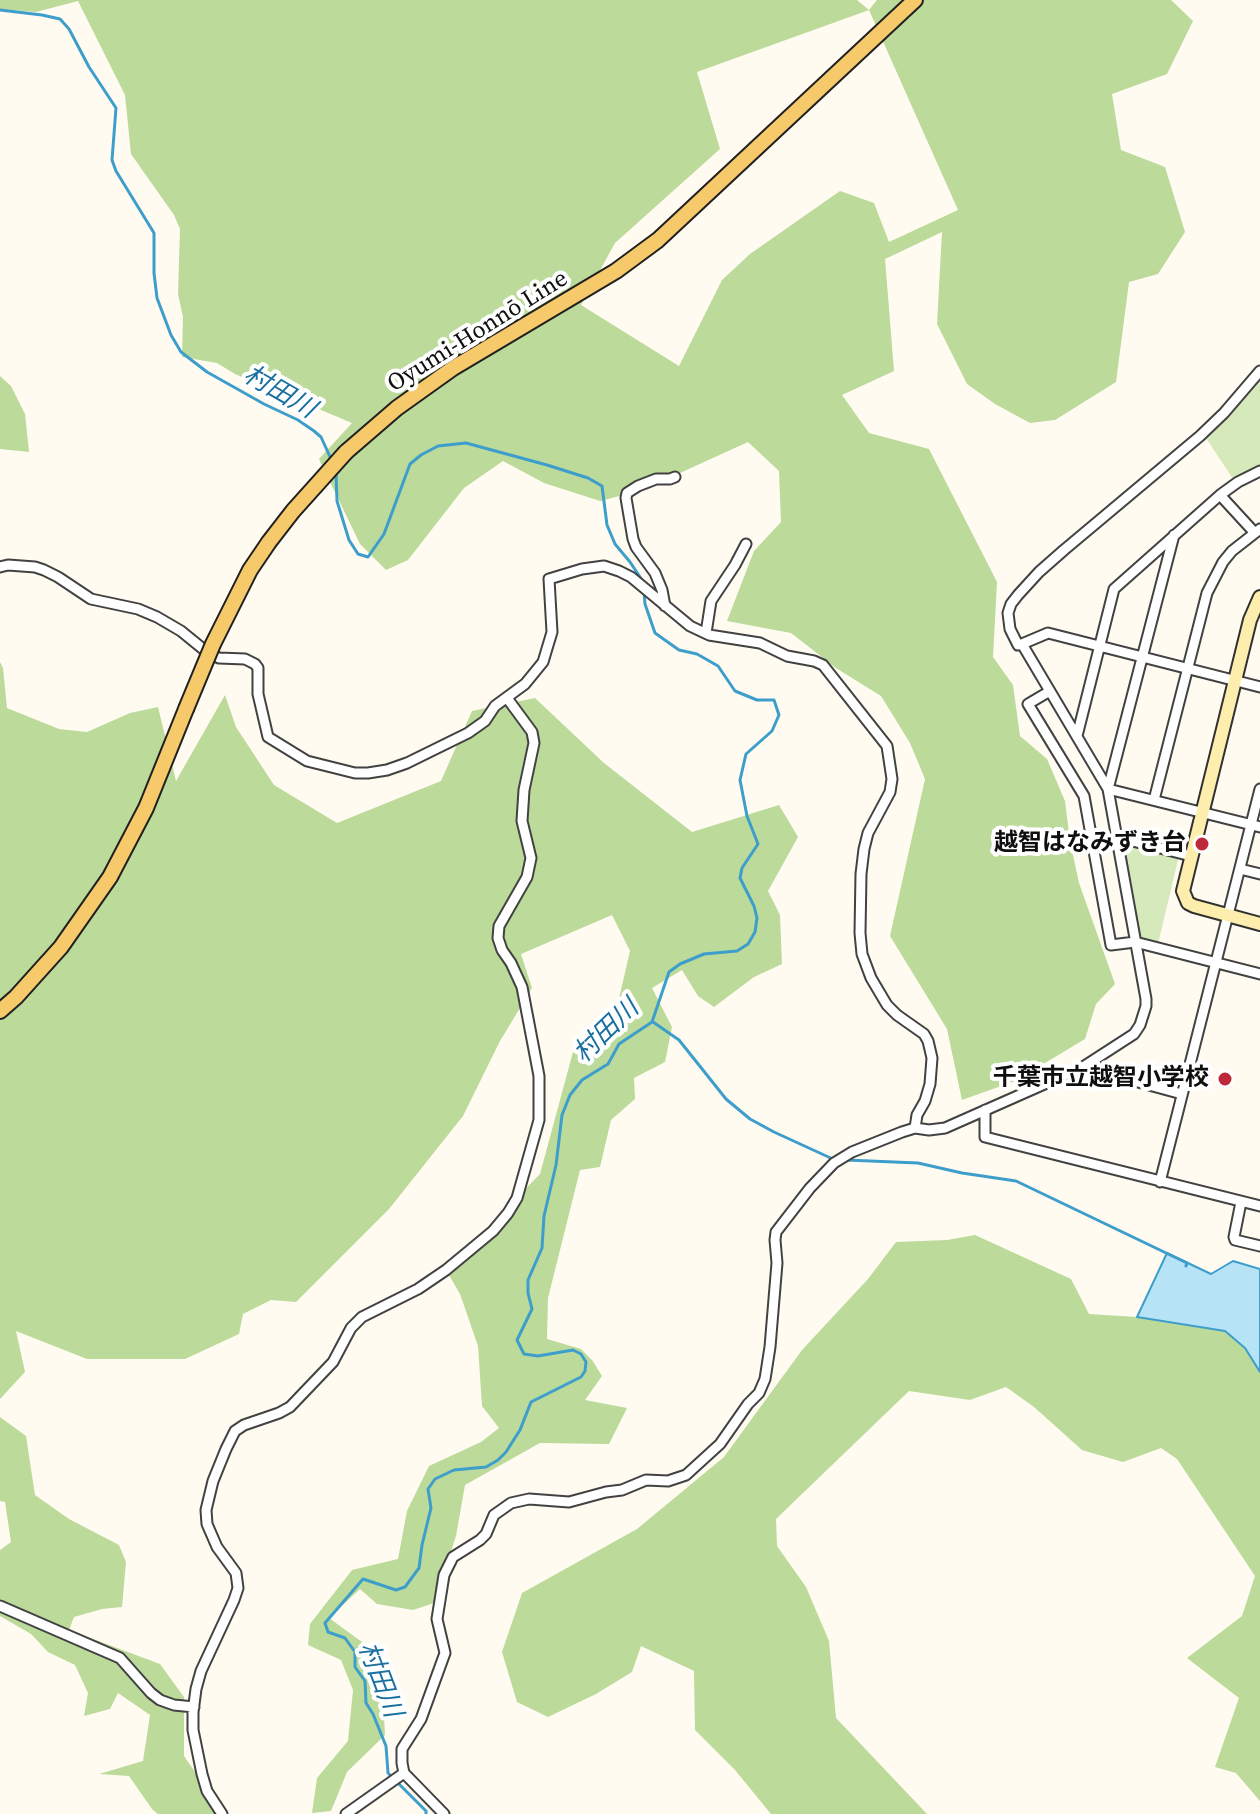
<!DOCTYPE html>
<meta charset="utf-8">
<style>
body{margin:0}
canvas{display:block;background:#fffbf1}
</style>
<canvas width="1260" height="1814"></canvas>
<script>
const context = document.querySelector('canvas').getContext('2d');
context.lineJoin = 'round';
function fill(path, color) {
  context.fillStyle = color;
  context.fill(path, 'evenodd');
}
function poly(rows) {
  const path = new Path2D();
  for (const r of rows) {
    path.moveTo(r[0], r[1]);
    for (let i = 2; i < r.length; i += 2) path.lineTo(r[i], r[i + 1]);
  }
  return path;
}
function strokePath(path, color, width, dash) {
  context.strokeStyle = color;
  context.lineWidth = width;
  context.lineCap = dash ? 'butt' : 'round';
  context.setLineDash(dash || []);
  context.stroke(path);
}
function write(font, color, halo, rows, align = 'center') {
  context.font = font + ' "Source Serif 4","Noto Sans JP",serif';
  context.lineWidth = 8;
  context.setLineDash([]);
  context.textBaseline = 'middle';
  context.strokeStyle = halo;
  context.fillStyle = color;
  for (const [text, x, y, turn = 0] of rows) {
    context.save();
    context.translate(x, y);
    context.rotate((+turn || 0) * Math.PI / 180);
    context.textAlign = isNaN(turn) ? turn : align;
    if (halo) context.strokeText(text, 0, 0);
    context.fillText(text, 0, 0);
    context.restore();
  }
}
fill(poly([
 [1260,377,1260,466,1233,479,1204,435],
 [1125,843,1179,856,1158,944,1140,940,1137,936,1120,846]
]), '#d6e9bb');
fill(poly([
 [0,0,857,0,869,10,877,0,1171,0,1193,21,1167,74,1112,94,1121,150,1165,167,1185,232,1158,274,1129,282,1116,382,1055,420,1030,423,995,404,967,384,937,324,942,232,885,259,894,371,842,395,869,433,929,449,997,582,993,657,1013,685,1020,736,1047,759,1065,801,1070,841,1079,883,1115,984,1096,1004,1085,1039,1015,1081,962,1100,947,1029,890,936,925,779,910,743,881,696,836,668,791,633,727,621,754,551,781,522,779,471,748,442,680,473,669,473,639,491,600,501,544,483,503,461,464,488,408,560,386,570,360,544,319,459,352,423,235,374,217,363,182,357,183,317,178,294,180,229,174,215,131,154,125,95,78,1,36,12,0,9],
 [869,10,958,210,889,242,874,203,840,191,750,254,722,280,679,366,581,305,615,243,720,149,697,72],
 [0,376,11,386,25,414,29,452,0,449],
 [0,662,3,668,7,708,59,729,87,732,130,713,158,707,176,781,225,695,236,727,274,785,337,823,441,781,472,711,535,698,604,763,692,832,779,805,798,837,768,891,780,915,782,964,754,977,714,1007,698,996,682,970,652,988,672,1027,665,1062,634,1078,635,1099,611,1120,600,1167,580,1170,548,1298,547,1339,581,1349,592,1360,602,1376,585,1400,627,1408,609,1444,540,1443,465,1485,456,1536,434,1603,413,1610,377,1604,360,1589,329,1618,362,1642,382,1680,385,1735,347,1772,331,1811,312,1813,317,1778,348,1741,353,1690,341,1660,308,1645,310,1624,352,1570,398,1559,407,1511,429,1466,481,1442,499,1428,482,1406,478,1346,460,1294,446,1270,540,1174,573,1052,614,1020,630,951,612,915,521,954,532,988,500,1041,463,1116,389,1209,296,1302,271,1300,243,1314,239,1334,185,1359,87,1359,16,1331,25,1372,0,1399],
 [975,1235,1071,1279,1089,1314,1137,1317,1225,1331,1245,1348,1260,1372,1260,1801,1236,1773,1215,1767,1239,1698,1187,1658,1242,1616,1255,1576,1177,1459,1161,1448,1123,1462,1082,1450,1034,1407,1006,1387,970,1400,909,1391,776,1519,777,1546,806,1587,829,1641,836,1718,927,1814,771,1814,735,1770,695,1730,694,1671,641,1646,632,1672,596,1694,548,1717,517,1702,502,1652,522,1593,637,1529,724,1457,802,1350,868,1279,896,1242,947,1240],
 [0,1417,26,1436,35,1495,69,1519,119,1545,126,1562,122,1607,102,1609,74,1617,69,1630,160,1664,184,1697,184,1756,224,1814,158,1814,152,1809,129,1776,99,1774,143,1761,150,1715,118,1693,110,1709,84,1716,88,1693,75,1665,48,1652,31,1634,0,1616,0,1550,11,1542,5,1502,0,1501]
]), '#bcda9a');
const water = poly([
 [1167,1253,1211,1274,1233,1261,1260,1269,1260,1372,1245,1348,1225,1331,1137,1317,1167,1253]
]);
fill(water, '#b6e3f5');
strokePath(water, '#3e9ecb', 2);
strokePath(poly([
 [0,10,42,15,60,19,69,29,89,67,116,108,112,160,116,171,154,233,154,273,157,298,171,335,181,352,207,372,264,404,298,420,314,431,321,437,331,459],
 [336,474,337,501,349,540,358,554,368,557,384,534,410,464,421,455,438,446,466,443,547,465,588,478,602,486,607,525,615,544,630,562,642,580,643,585],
 [653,1022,679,1040,726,1099,750,1119,774,1132,835,1160],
 [846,1160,918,1163,962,1173,1016,1181,1187,1263,1186,1266],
 [426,1814,426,1811,388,1773,386,1746,373,1714,366,1703,365,1681,355,1667,355,1652,345,1638,328,1632,325,1623,363,1579,396,1590,405,1587,419,1568,422,1545,431,1508,428,1489,435,1479,454,1470,486,1467,498,1460,506,1452,520,1430,531,1402,581,1377,585,1371,586,1362,581,1354,573,1350,538,1356,524,1354,517,1340,532,1309,528,1293,528,1280,542,1248,544,1216,556,1165,562,1115,570,1095,582,1080,608,1064,619,1044,652,1022,669,972,680,964,704,954,737,951,748,944,755,932,757,918,754,906,740,878,742,868,758,844,747,816,740,780,746,754,772,731,779,715,774,700,757,700,735,691,718,666,697,654,679,650,655,633,645,604,644,592]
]), '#3e9ecb', 3);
const street = poly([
 [1220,495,1254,532],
 [1174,535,1108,789,1260,827],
 [0,567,8,565,35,567,44,570,58,577,91,599,138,609,157,617,181,631,208,653,219,658,245,659,255,664,258,668,258,694,268,737,307,761,355,773,368,773,387,770,407,763,468,733,485,721,495,706,525,684,543,662,552,632,549,579,582,569,604,566,619,571,631,577,690,626,709,635,760,643,787,656,814,661,823,665,887,746,892,779,890,792,868,833,864,849,861,874,860,933,862,954,871,978,887,1005,897,1015,924,1034,928,1041,932,1058,930,1084,925,1101,917,1115,915,1128],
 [665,606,662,590,655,573,636,547,633,539,626,498,627,493,638,486,656,479,670,479,675,477],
 [706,633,711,601,735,565,746,544],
 [1022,644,1018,645,1010,629,1008,613,1011,604,1018,595,1039,572,1064,550,1200,436,1224,413,1260,371],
 [1050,691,1028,704,1084,796,1111,945,1135,942,1260,974],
 [1077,736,1114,589,1220,495,1238,482,1260,471],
 [1154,800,1207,593,1223,562,1232,551,1260,529],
 [1117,837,1191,856],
 [1240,869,1260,874],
 [1083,1067,1182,1094],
 [985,1110,985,1137,1260,1206],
 [1160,1182,1260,789],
 [1241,1202,1234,1237,1235,1240,1260,1246],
 [0,1606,120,1658,151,1693,160,1700,174,1705,194,1707],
 [222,1814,207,1791,202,1774,193,1730,193,1712,196,1689,201,1671,234,1600,238,1588,236,1573,217,1547,207,1524,206,1510,213,1481,226,1449,235,1431,244,1425,279,1413,290,1407,333,1362,351,1328,362,1317,418,1289,446,1270,493,1231,508,1213,517,1198,539,1120,539,1076,522,987,511,963,502,950,498,938,499,926,527,877,531,858,522,821,524,790,534,743,532,732,507,698],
 [346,1814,404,1773],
 [444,1814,404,1773,402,1763,402,1749,421,1719,445,1653,437,1619,444,1575,453,1557,480,1540,486,1534,494,1515,511,1503,529,1499,569,1502,606,1492,622,1490,646,1480,668,1481,686,1475,720,1444,748,1404,759,1393,765,1379,770,1347,777,1263,775,1240,776,1232,810,1188,834,1163,852,1152,902,1132,915,1128,929,1130,945,1128,1083,1067,1134,1034,1140,1025,1146,1006,1146,999,1108,789,1022,644,1048,633,1260,687]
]);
const secondary = poly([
 [1260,597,1250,620,1183,891,1188,903,1194,906,1260,924]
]);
const primary = poly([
 [346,452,397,408,453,368,616,271,658,240,915,0],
 [0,1011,16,997,61,947,110,877,146,808,186,709]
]);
strokePath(street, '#424242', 13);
strokePath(secondary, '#313131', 16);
strokePath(primary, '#202020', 18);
strokePath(street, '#fff', 9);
strokePath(secondary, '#fdeead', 12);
strokePath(primary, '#f6c96a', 14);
const primaryBridge = poly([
 [186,709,213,644,250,570,269,542,293,511,346,452]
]);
strokePath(primaryBridge, '#202020', 18, []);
strokePath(primaryBridge, '#f6c96a', 14);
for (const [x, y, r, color] of [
 [1202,844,8,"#bd283b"],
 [1225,1079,8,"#bd283b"]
]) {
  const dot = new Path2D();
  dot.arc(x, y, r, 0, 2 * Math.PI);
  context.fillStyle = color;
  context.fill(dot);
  strokePath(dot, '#fff', 3);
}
write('24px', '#0f0f0f', '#fff', [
 ["Oyumi-Honnō Line",478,332,-32]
]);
write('bold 24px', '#0f0f0f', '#fff', [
 ["越智はなみずき台",1186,844],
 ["千葉市立越智小学校",1209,1079]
], 'right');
write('italic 26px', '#196fa0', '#fff', [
 ["村田川",279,393,30],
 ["村田川",607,1032,-44],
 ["村田川",379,1680,69]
]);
</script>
